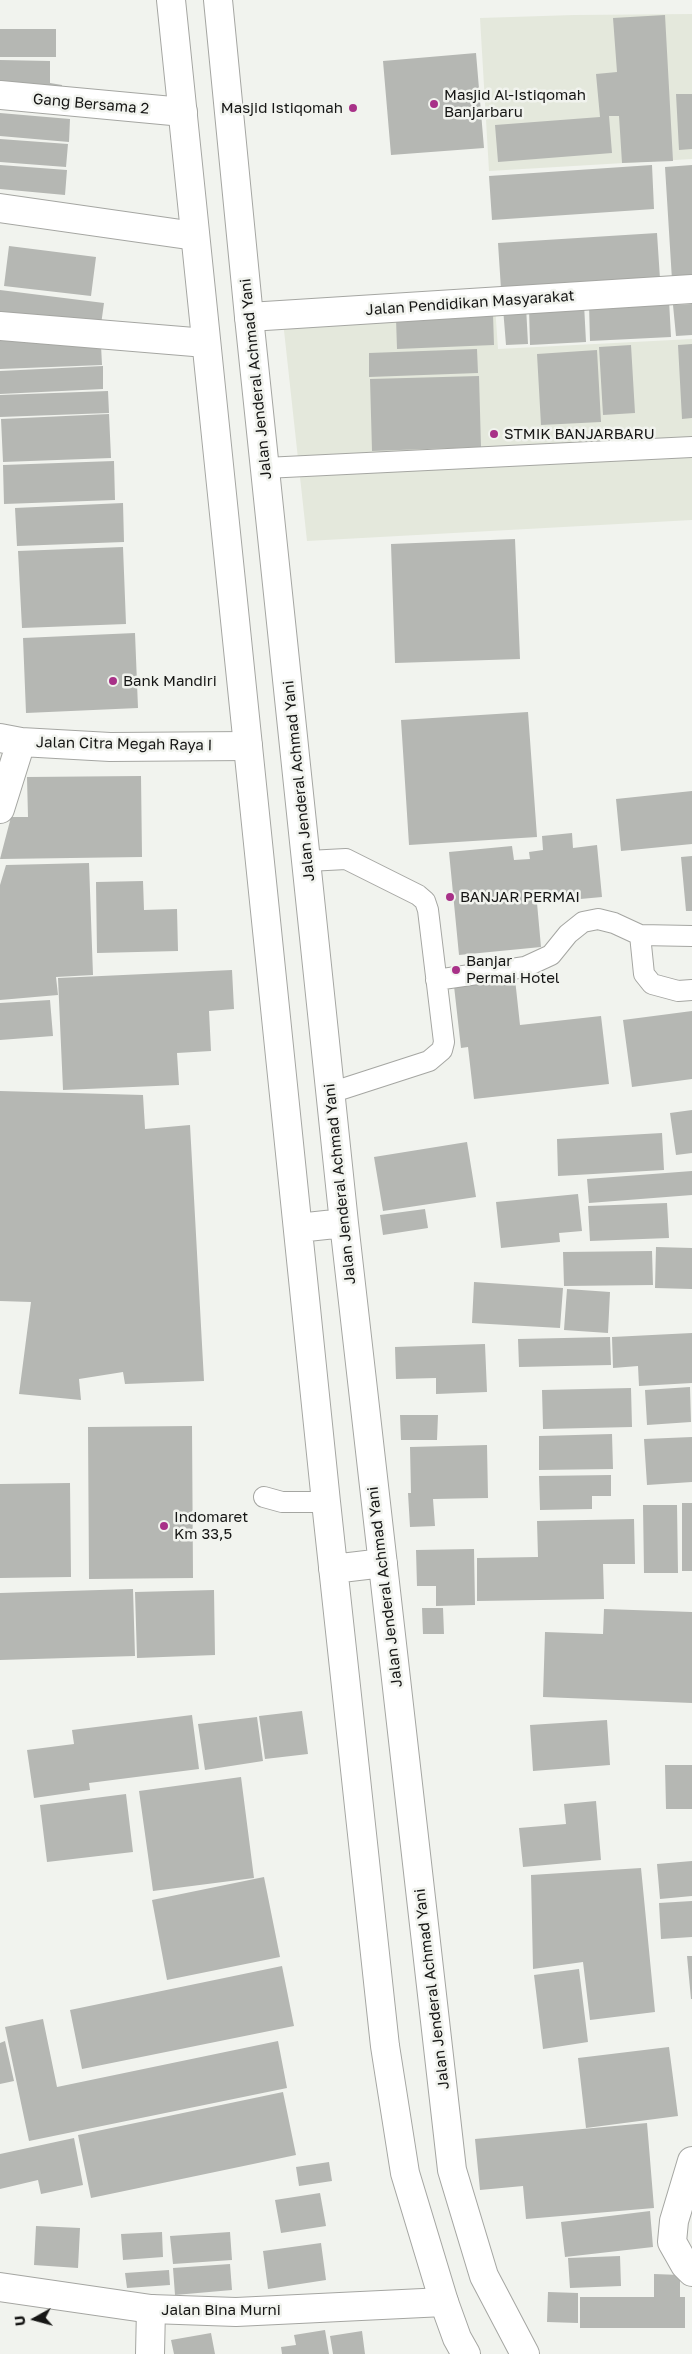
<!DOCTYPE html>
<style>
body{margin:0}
#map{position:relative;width:692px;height:2354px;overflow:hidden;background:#f1f3ee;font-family:"Golos Text",sans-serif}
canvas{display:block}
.north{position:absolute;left:10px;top:2294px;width:50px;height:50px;-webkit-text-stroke:4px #f1f3ee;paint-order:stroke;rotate:263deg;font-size:14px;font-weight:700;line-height:20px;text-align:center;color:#161615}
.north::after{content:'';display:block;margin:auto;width:18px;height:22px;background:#161615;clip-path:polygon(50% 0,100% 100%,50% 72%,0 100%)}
</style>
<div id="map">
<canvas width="692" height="2354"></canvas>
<div class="north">U</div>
</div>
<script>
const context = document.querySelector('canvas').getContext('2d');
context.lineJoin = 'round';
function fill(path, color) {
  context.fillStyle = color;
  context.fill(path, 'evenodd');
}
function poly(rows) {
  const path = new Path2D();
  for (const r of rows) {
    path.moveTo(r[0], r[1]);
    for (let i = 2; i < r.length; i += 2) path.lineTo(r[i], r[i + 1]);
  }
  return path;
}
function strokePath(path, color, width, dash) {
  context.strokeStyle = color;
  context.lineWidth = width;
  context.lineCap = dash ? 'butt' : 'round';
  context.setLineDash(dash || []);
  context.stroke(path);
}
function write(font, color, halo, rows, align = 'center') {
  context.font = font + ' "Golos Text",sans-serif';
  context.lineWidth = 5;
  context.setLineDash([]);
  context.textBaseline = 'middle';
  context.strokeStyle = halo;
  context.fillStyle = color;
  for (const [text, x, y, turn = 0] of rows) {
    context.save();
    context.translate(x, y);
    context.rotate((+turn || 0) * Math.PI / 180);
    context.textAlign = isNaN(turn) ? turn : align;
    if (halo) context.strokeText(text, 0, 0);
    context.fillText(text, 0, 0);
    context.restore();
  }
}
fill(poly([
 [692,14,692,159,489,171,480,18,574,15],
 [494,291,498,349,692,339,692,520,307,541,281,303]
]), '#e4e8dc');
fill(poly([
 [665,15,673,161,622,163,619,116,609,116,612,153,498,162,495,125,600,117,596,74,617,72,613,18],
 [0,29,56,29,56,57,0,57],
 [476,53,484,148,391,155,383,61],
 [0,60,50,61,50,83,62,85,62,96,0,91],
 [676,94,692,94,692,149,679,150],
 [0,113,70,119,69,142,0,136],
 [0,139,68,144,66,167,0,162],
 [0,165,67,170,65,195,0,189],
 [652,165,654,209,492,220,489,176],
 [692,165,692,279,672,280,665,167],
 [657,233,660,279,501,289,498,243],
 [9,246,96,257,91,296,4,286],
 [0,290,104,303,100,332,0,323],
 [669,300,671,337,590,341,589,304],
 [584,304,586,342,530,345,529,307],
 [692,304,692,335,676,336,673,305],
 [526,306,528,344,506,345,503,308],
 [493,314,494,345,397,349,396,318],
 [0,333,101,345,102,365,0,369],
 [692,344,692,418,682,419,678,345],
 [631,345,635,413,603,415,599,347],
 [477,349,478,373,369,377,369,353],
 [597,350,601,422,541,425,537,354],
 [103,366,103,389,0,394,0,371],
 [479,376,481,447,372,451,370,379],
 [108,391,109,413,0,417,0,395],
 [109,414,111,458,3,462,1,419],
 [114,461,115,500,4,504,3,465],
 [123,503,124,542,17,546,15,508],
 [515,539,520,659,395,663,391,544],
 [123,547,126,624,22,628,18,551],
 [135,633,138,708,26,713,23,638],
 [528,712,537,837,409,845,401,720],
 [141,776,142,857,0,859,11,817,28,817,27,777],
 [692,791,692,844,621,851,616,799],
 [572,833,573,848,597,845,602,897,537,903,541,947,459,955,449,852,512,846,514,860,530,859,529,852,543,850,542,836],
 [692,856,692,911,686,911,681,857],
 [89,863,93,975,56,977,58,995,0,1000,0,885,6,865],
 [143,881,144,910,177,909,178,951,97,953,96,882],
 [232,970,234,1009,209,1011,211,1051,177,1053,179,1085,63,1090,58,978],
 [515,979,520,1025,601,1016,609,1084,474,1099,468,1047,461,1048,454,986],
 [50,1000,53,1036,0,1040,0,1003],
 [692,1011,692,1079,632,1087,623,1020],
 [0,1091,143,1095,145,1129,190,1125,204,1381,125,1384,123,1372,79,1379,81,1400,19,1394,31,1302,0,1301],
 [692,1110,692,1153,676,1155,670,1113],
 [662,1133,664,1170,558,1176,557,1139],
 [467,1142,476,1197,383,1211,374,1157],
 [692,1171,692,1195,589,1203,587,1179],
 [578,1194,582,1231,559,1233,560,1242,501,1248,496,1202],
 [667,1203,669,1238,590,1241,588,1206],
 [425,1209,428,1228,383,1235,380,1215],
 [656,1247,692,1248,692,1289,655,1288],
 [652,1251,653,1285,564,1286,563,1252],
 [474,1282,563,1288,560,1328,472,1323],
 [567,1289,610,1292,608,1333,564,1330],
 [692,1333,692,1383,639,1386,638,1366,613,1368,612,1337],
 [610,1337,611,1365,519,1367,518,1339],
 [485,1344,487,1392,436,1394,436,1378,396,1379,395,1347],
 [690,1387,691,1422,647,1425,645,1390],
 [631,1388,632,1427,543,1429,542,1390],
 [400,1415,438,1415,437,1440,401,1440],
 [192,1426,193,1578,89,1579,88,1427],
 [612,1434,613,1469,539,1470,539,1436],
 [692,1437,692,1482,647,1485,644,1439],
 [487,1445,488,1498,433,1499,435,1526,410,1527,408,1493,411,1493,410,1447],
 [611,1475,611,1496,592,1496,592,1509,540,1510,539,1476],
 [70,1483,71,1577,0,1578,0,1484],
 [682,1503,692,1503,692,1571,682,1571],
 [643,1505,677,1505,678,1573,644,1573],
 [634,1519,635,1564,603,1564,604,1599,477,1601,477,1558,538,1557,537,1521],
 [474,1549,475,1605,436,1606,436,1586,417,1586,416,1550],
 [133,1589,135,1656,0,1660,0,1593],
 [214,1590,215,1655,137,1658,135,1592],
 [422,1608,443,1608,444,1634,423,1634],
 [604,1609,692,1612,692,1703,543,1697,545,1632,603,1634],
 [302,1711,308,1754,265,1759,259,1716],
 [192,1715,199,1769,89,1783,90,1790,34,1798,27,1750,74,1744,72,1730],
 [257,1717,263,1761,205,1770,198,1724],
 [607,1720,610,1765,533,1771,530,1725],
 [665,1765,692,1765,692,1809,666,1809],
 [241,1777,254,1878,153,1891,139,1791],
 [126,1794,133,1852,47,1862,40,1805],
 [596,1801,601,1860,523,1867,519,1828,566,1824,564,1804],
 [692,1861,692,1896,660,1899,657,1864],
 [641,1868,655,2012,590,2020,583,1962,533,1969,531,1875],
 [264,1877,280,1957,167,1980,152,1900],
 [692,1901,692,1937,661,1939,659,1903],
 [687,1956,692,1956,692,1999,691,1999],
 [282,1966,294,2026,82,2069,70,2010],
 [579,1969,588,2042,543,2049,534,1975],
 [43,2019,57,2087,278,2041,287,2088,29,2141,5,2027],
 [5,2041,14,2081,0,2084,0,2043],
 [669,2047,678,2116,586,2128,578,2058],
 [283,2092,296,2155,91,2198,78,2135],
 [647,2123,654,2208,526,2219,523,2186,480,2190,475,2139],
 [74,2138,83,2185,41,2194,38,2180,0,2189,0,2154],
 [329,2162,332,2181,299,2186,296,2167],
 [320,2193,326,2226,281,2233,275,2200],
 [650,2211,653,2247,565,2257,561,2222],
 [36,2226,80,2228,78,2268,34,2265],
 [162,2232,163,2257,123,2260,121,2234],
 [230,2232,232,2260,173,2264,170,2236],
 [321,2243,326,2280,268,2289,263,2251],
 [620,2256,621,2286,570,2288,568,2258],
 [230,2264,232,2290,175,2295,173,2268],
 [169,2270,170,2285,127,2288,125,2273],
 [654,2274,680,2275,680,2297,685,2297,685,2328,580,2328,580,2297,654,2297],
 [548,2292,578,2293,578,2323,547,2322],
 [325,2330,329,2354,282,2354,281,2347,296,2345,294,2335],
 [362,2331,365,2354,333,2354,330,2336],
 [211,2333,215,2354,174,2354,171,2340]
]), '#b5b7b3');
const lane = poly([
 [265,468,692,447],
 [308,861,346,859,418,895,425,901,428,910,444,1042,442,1050,429,1061,330,1093],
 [640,935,644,974,652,984,678,991,692,990],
 [436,980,525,967,551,955,568,934,583,922,598,919,614,923,640,935,692,936],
 [264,1497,282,1502,326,1502]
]);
const street = poly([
 [0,95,183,112],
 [0,208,195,236],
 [0,326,206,343],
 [0,738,21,742,110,747,248,746],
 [0,809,21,742],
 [692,2161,674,2221,672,2242,685,2265,692,2272],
 [150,2354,151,2309]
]);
const secondary = poly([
 [249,317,692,289],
 [0,2287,151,2309,236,2312,444,2302]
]);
const highway = poly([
 [171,0,326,1502,385,2046,405,2173,444,2302,457,2338,466,2354],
 [218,0,249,317,344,1223,452,2170,484,2276,525,2354],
 [298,1228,344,1223],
 [333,1569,383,1563]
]);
strokePath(lane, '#a5a6a2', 22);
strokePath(street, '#a5a6a2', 30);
strokePath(secondary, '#a5a6a2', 30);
strokePath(highway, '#a5a6a2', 30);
strokePath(lane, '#fff', 20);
strokePath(street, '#fff', 28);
strokePath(secondary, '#fff', 28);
strokePath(highway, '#fff', 28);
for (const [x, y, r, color] of [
 [434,104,5,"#a83188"],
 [353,108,5,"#a83188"],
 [494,434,5,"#a83188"],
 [113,681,5,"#a83188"],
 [450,897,5,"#a83188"],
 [456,970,5,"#a83188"],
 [164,1526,5,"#a83188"]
]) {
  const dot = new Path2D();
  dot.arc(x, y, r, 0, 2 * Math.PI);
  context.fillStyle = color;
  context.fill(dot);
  strokePath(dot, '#f1f3ee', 2);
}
write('15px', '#161615', '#f1f3ee', [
 ["Masjid Al-Istiqomah",444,95],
 ["Banjarbaru",444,112],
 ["Masjid Istiqomah",343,108,"right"],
 ["STMIK BANJARBARU",504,434],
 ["Bank Mandiri",123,681],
 ["BANJAR PERMAI",460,897],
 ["Banjar",466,961],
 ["Permai Hotel",466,978],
 ["Indomaret",174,1517],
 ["Km 33,5",174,1534]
], 'left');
write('15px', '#161615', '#f1f3ee', [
 ["Gang Bersama 2",91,104,5],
 ["Jalan Pendidikan Masyarakat",470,303,-4],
 ["Jalan Jenderal Achmad Yani",256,379,-96],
 ["Jalan Citra Megah Raya I",124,744,1],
 ["Jalan Jenderal Achmad Yani",299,781,-96],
 ["Jalan Jenderal Achmad Yani",340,1184,-96],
 ["Jalan Jenderal Achmad Yani",385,1587,-97],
 ["Jalan Jenderal Achmad Yani",432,1989,-97],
 ["Jalan Bina Murni",221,2310]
]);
</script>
